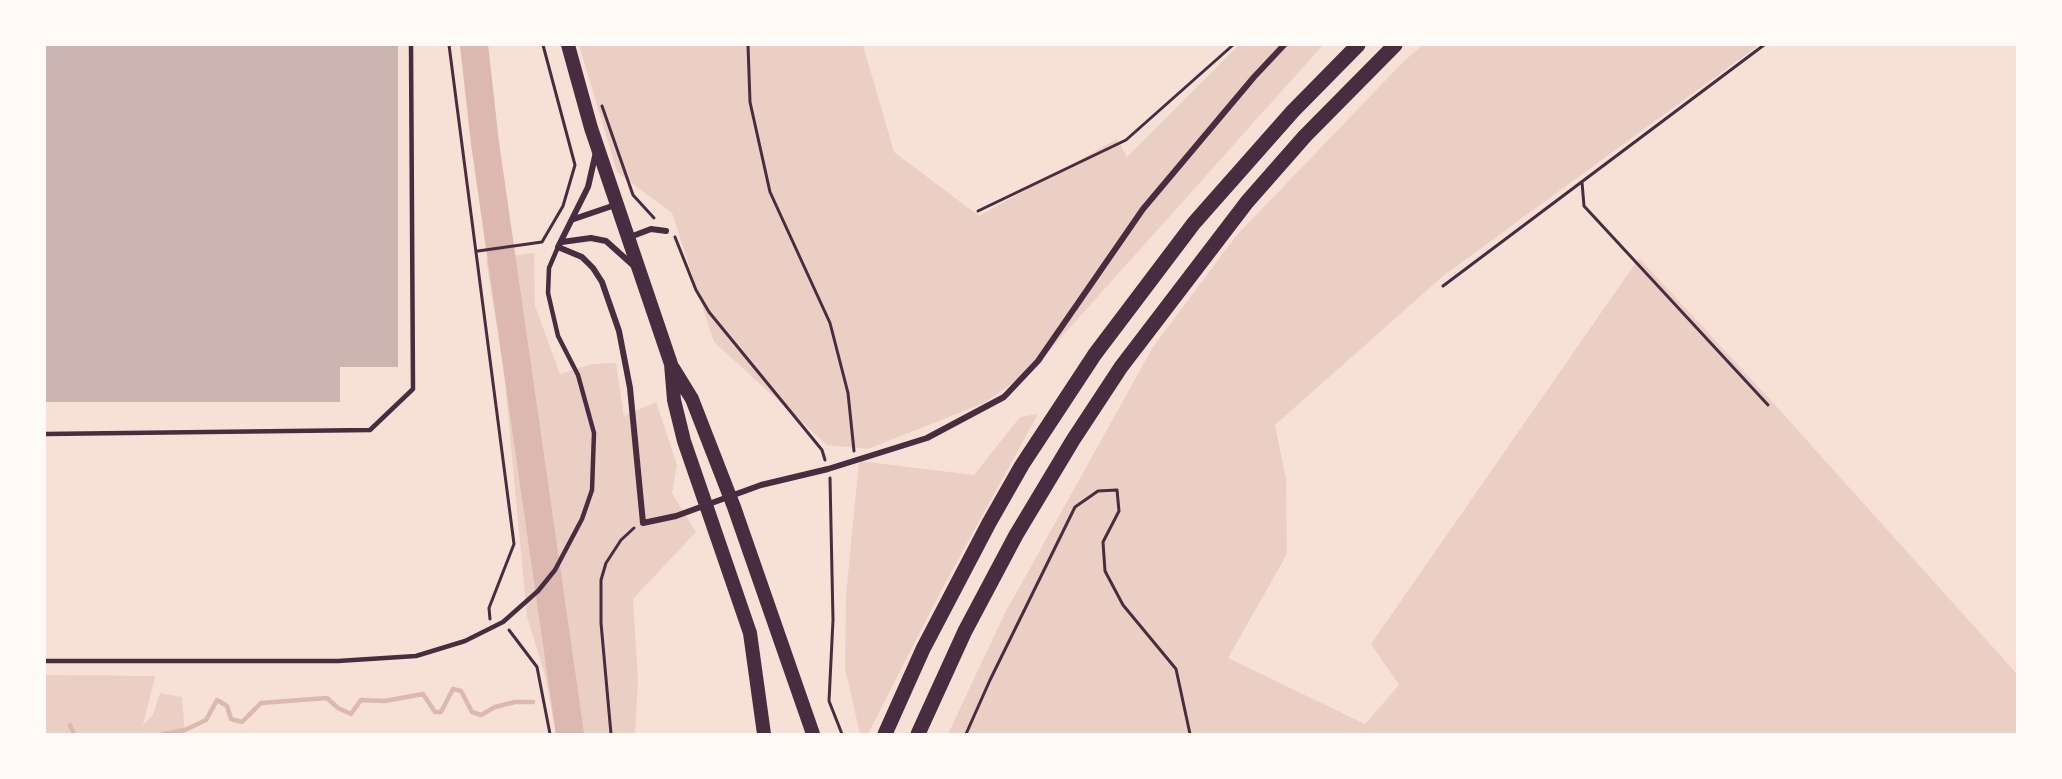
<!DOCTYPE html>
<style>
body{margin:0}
#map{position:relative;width:2062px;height:779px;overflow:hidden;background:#f7e1d7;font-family:"Zilla Slab",serif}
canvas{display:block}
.frame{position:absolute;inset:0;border:46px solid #fffaf5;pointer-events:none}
</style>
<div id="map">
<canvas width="2062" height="779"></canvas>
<div class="frame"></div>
</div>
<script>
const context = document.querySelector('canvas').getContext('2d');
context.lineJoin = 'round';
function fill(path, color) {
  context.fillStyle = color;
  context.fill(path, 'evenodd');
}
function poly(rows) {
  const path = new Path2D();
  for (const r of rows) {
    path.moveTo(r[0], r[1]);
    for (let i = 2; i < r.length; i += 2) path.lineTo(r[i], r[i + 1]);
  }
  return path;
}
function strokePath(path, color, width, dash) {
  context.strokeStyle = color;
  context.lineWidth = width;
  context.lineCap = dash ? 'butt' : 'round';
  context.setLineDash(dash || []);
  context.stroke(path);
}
fill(poly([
 [579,45,863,45,894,152,979,216,1117,139,1127,157,1239,45,1323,45,1033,369,984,403,868,449,827,445,714,342,672,213,617,172],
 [1423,45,1759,45,1443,276,1275,425,1286,479,1287,554,1228,658,1365,724,1399,685,1371,644,1639,258,1775,405,2017,674,2017,734,948,734,1005,613,1153,347,1236,236,1404,61],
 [534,253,535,306,560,374,592,364,616,363,624,416,656,402,677,465,672,493,696,532,633,599,638,681,635,734,556,734,545,675,527,617,504,371,486,259],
 [1038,414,941,591,868,734,860,734,845,668,846,596,859,461,974,475,1020,417],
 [45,675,155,676,143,725,153,715,160,693,182,697,185,734,45,734]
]), '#ebcfc5');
strokePath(poly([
 [70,725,74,734],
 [163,734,185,730,206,720,217,700,227,706,231,719,242,722,261,703,327,698,338,708,351,714,361,700,385,701,423,694,435,712,441,712,453,689,461,691,472,712,481,715,495,707,515,702,533,702]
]), '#dcb8b0', 4.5);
strokePath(poly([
 [474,45,485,143,570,734]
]), '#dcb8b0', 28);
fill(poly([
 [45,45,398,45,398,367,340,367,340,402,45,402]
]), '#ccb4b1');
strokePath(poly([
 [449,45,514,544,489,608,490,619],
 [748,45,750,102,770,192,830,323,848,393,854,451],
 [602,106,633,195,654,218],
 [1582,182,1584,206,1768,405],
 [978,211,1126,140,1233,45],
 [675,237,696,290,709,312,822,450,825,460],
 [542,242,563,206,575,165,543,45],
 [478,251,542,242],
 [1443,286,1764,45],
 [830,478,833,620,829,701,842,734],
 [509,630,537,667,550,734],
 [611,734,601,623,601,580,606,563,621,540,634,528],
 [966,734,990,680,1075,507,1098,491,1117,490,1119,511,1103,542,1105,571,1123,605,1176,669,1190,734]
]), '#4a2c40', 3);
strokePath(poly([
 [45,434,370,430,413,389,411,45],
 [45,661,338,661,416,656,465,641,503,622,538,591,555,570,582,519,592,490,594,433,578,375,558,336,548,293,549,268,558,247]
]), '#4a2c40', 4.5);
strokePath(poly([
 [596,152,588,187,558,247,582,257,593,268,602,282,619,331,630,388,643,523,676,516,761,485,828,469,927,438,1004,397,1038,361,1143,209,1254,77,1284,45],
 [574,219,618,204],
 [630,237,651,229,666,231],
 [562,242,591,238,606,241,635,267]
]), '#4a2c40', 6);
strokePath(poly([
 [568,45,591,128,671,364,674,400,684,441,750,633,764,734],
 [673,368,692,399,734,507,813,734]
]), '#4a2c40', 14);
strokePath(poly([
 [885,734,923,649,989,523,1022,465,1095,354,1194,223,1293,111,1358,45],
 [918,734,965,631,1016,535,1073,440,1121,367,1247,202,1305,136,1395,45]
]), '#4a2c40', 15);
</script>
